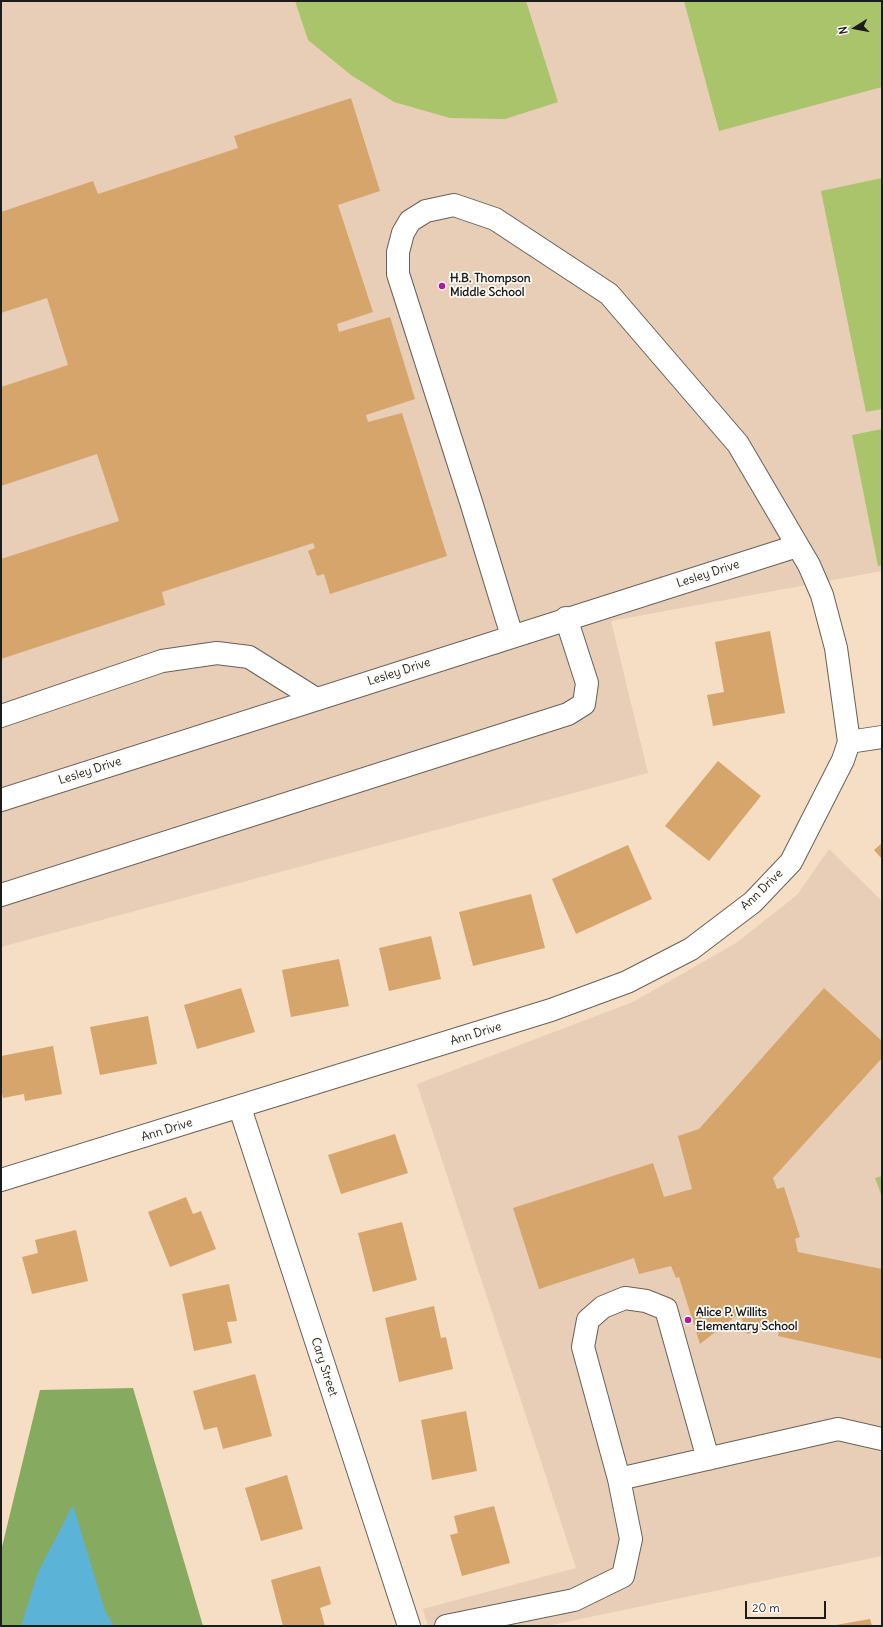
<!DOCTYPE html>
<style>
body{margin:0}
#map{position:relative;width:883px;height:1627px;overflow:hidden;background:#f5dec4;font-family:Delius,sans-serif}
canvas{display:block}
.frame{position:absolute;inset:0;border:2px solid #1c1c1c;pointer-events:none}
.north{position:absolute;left:835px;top:8px;width:40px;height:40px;-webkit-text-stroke:3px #fdfcf7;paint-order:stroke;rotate:259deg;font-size:11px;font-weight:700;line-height:16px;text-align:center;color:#1c1c1c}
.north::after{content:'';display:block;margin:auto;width:14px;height:18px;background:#1c1c1c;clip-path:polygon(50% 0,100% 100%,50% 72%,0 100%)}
.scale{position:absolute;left:745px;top:1601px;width:81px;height:18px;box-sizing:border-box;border:2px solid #1c1c1c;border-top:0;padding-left:5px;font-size:12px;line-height:14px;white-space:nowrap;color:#1c1c1c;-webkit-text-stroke:3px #fdfcf7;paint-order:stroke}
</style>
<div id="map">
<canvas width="883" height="1627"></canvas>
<div class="frame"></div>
<div class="north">N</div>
<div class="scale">20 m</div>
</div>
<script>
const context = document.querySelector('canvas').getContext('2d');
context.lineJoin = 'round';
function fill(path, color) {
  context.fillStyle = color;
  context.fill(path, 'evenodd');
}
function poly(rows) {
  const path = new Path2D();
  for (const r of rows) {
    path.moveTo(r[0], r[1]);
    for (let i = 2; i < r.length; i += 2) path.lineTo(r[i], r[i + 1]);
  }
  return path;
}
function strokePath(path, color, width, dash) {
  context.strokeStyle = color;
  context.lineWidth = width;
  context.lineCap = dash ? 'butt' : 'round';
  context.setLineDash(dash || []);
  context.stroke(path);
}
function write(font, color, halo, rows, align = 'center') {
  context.font = font + ' Delius,sans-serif';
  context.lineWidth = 3.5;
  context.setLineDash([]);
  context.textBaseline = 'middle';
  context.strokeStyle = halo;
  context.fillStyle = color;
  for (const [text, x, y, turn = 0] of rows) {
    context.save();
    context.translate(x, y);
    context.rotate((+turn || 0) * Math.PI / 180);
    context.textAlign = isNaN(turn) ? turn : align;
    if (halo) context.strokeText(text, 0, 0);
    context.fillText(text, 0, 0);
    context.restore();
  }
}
fill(poly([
 [1,1,882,1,882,571,611,621,648,773,1,947],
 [829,849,882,901,882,1556,547,1626,428,1626,423,1609,576,1568,417,1084,633,1002,736,943,797,895]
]), '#e8ceb7');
fill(poly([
 [295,1,526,1,558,102,505,119,450,118,394,102,351,75,308,40],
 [684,1,882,1,882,87,719,131],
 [882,178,882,409,866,412,821,191],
 [882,429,882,565,878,566,852,435],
 [882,1176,882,1197,875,1178]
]), '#a9c46b');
fill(poly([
 [133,1388,203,1626,1,1626,1,1551,40,1390]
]), '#86aa5f');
fill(poly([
 [73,1505,105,1611,114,1626,21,1626,38,1572]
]), '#5bb3d8');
fill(poly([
 [351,98,380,191,338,205,373,312,337,324,339,332,390,317,415,399,366,415,368,422,402,413,447,556,330,594,324,574,317,576,308,551,315,548,313,543,162,592,165,605,1,659,1,559,119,521,97,454,1,486,1,387,68,365,47,298,1,313,1,212,93,181,98,194,238,148,234,136],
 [770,631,785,713,713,726,707,695,724,692,715,642],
 [718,761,761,796,709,861,665,826],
 [882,843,882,859,874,850],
 [628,845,652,899,576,934,552,879],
 [531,894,545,948,473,966,459,912],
 [431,936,441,979,389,991,379,948],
 [339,959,349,1006,291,1017,282,970],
 [241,988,255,1032,197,1049,184,1005],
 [824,988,882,1041,882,1058,773,1178,777,1189,784,1187,800,1237,795,1239,798,1252,882,1269,882,1359,778,1336,779,1328,770,1326,747,1334,740,1313,700,1344,679,1277,676,1278,671,1266,639,1274,634,1258,539,1289,513,1208,653,1163,664,1197,692,1189,678,1136,699,1129],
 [148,1016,157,1064,100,1075,90,1027],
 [53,1046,62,1094,25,1101,24,1094,3,1098,1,1087,1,1056],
 [395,1134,408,1173,341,1194,328,1155],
 [186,1197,193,1214,201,1211,216,1249,170,1267,148,1212],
 [402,1222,417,1280,373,1292,358,1233],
 [76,1230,88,1281,32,1294,22,1257,38,1253,35,1240],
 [229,1284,237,1321,227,1322,232,1343,194,1351,182,1294],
 [434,1306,441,1338,446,1337,453,1369,399,1382,385,1318],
 [255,1374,272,1436,223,1449,217,1427,204,1430,193,1391],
 [466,1411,477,1471,432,1480,421,1420],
 [287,1475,303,1529,261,1541,245,1488],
 [494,1506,510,1563,462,1576,450,1535,458,1533,454,1516],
 [320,1566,331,1604,320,1608,325,1626,283,1626,271,1580],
 [870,1619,872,1626,836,1626,836,1625]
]), '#d6a56b');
const minor = poly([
 [1,716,162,661,217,653,249,657,316,699],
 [849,742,882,737],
 [1,800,797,546],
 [1,895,568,714,584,704,587,683,566,618],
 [240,1108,409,1626],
 [1,1180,551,1010,627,982,691,949,753,902,791,862,843,760,849,742,836,648,822,595,809,565,738,444,609,294,495,219,454,205,426,211,410,221,403,233,398,252,398,274,471,502,512,636],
 [619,1479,583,1347,588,1320,603,1307,625,1298,646,1301,666,1309,708,1459],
 [446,1626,574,1600,623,1576,631,1539,619,1479,838,1429,882,1439]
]);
strokePath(minor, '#686057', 24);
strokePath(minor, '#fff', 22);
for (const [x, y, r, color] of [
 [442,286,4,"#b5179e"],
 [688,1320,4,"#b5179e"]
]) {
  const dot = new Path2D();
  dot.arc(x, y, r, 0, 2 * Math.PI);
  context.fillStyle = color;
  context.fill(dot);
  strokePath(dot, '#fdfcf7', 1.5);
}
write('bold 12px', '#1c1c1c', '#fdfcf7', [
 ["H.B. Thompson",450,279],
 ["Middle School",450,293],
 ["Alice P. Willits",696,1313],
 ["Elementary School",696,1327]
], 'left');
write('12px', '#1c1c1c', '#fdfcf7', [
 ["Lesley Drive",708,574,-18],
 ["Lesley Drive",399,672,-18],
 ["Lesley Drive",90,771,-18],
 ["Ann Drive",762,890,-44],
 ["Ann Drive",476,1034,-17],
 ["Ann Drive",167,1130,-17],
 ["Cary Street",324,1367,72]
]);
</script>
